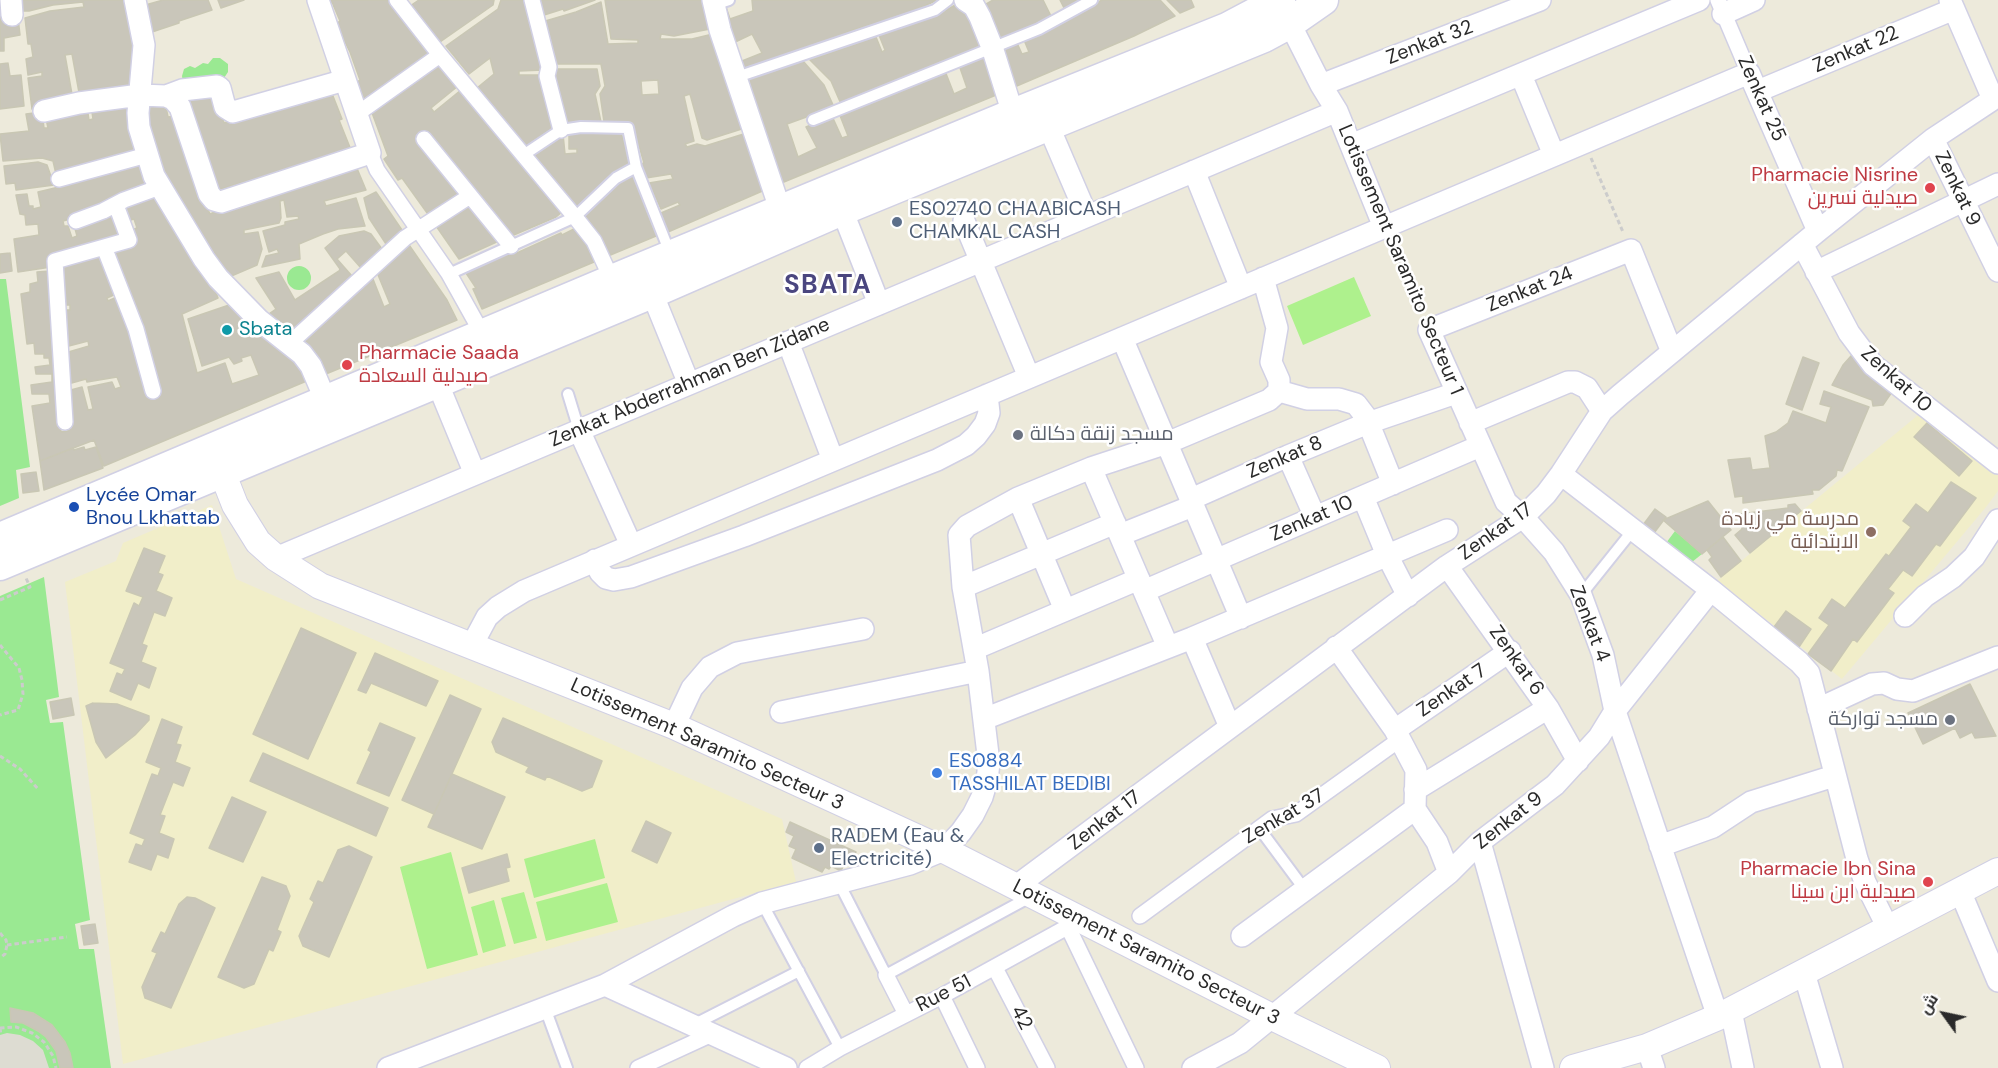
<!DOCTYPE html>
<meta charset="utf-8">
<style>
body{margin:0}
#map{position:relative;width:1998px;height:1068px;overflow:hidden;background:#edeadb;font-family:"DM Sans",Cairo,sans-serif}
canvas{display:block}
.north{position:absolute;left:1914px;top:984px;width:60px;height:60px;-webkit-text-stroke:4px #fff;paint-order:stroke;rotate:303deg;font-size:16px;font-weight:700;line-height:24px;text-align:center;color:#2a2a2a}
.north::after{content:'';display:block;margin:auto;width:21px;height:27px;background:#2a2a2a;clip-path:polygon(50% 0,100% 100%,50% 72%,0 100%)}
</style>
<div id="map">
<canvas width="1998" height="1068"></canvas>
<div class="north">ش</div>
</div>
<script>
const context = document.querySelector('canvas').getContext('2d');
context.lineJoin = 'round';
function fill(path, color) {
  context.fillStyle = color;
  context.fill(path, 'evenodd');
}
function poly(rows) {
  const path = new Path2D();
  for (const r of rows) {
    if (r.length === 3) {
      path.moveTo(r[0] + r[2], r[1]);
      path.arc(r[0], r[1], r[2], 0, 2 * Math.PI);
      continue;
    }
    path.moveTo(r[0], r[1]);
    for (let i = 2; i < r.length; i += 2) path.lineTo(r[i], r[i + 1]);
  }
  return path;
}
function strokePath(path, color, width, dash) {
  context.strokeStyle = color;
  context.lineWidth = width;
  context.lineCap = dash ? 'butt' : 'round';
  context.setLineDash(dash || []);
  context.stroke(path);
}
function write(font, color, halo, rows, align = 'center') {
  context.font = font + ' "DM Sans",Cairo,sans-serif';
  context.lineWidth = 5;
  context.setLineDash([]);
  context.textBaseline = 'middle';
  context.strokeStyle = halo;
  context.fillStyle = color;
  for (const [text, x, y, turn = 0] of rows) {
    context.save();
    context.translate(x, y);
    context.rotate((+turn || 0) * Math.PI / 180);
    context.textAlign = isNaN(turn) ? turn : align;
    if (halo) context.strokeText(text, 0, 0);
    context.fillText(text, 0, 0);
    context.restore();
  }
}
fill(poly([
 [1923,411,1998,470,1998,491,1986,507,1842,679,1717,581],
 [212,505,236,579,782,819,796,882,123,1064,65,582,116,561,123,543]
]), '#f1eec9');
fill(poly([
 [213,58,220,58,228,64,228,72,224,78,183,83,182,76,184,69,190,66,195,68,203,63,208,64],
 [299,278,12],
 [0,279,6,279,30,467,16,470,19,498,0,506],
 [1675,531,1702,554,1692,562,1666,543],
 [44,577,59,697,46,700,50,723,63,722,90,920,75,924,79,949,94,949,111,1068,0,1068,0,596]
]), '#9ae992');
fill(poly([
 [1354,277,1371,316,1303,345,1287,306],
 [595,839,605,878,534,898,524,859],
 [451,852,478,955,427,969,400,867],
 [607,883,618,922,546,941,536,902],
 [524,892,537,938,514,944,501,898],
 [494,900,506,946,483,953,471,907]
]), '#aef18d');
fill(poly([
 [7,1033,20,1035,33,1041,43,1050,49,1068,0,1068,0,1035]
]), '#dddcd2');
const building = poly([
 [0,0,7,0,18,18,20,35,4,38,4,51,0,51,0,0],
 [16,0,129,0,136,38,135,90,80,98,72,54,65,55,73,100,32,109,28,78,42,76,42,72,28,75,26,59,33,57,31,44,28,44,25,18,50,11,84,7,83,2,53,5,29,11,16,11,16,0],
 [163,0,208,0,212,10,179,21,179,23,149,33,142,6,163,0],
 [218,0,244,0,221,8,218,0],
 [327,0,388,0,432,54,365,101,357,82,360,80,350,52,336,24,340,21,332,2,329,4,327,0],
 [419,0,494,0,493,5,440,42,410,6,419,0],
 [501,0,529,0,544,70,519,71,519,75,544,75,554,127,526,146,477,88,494,74,490,58,469,74,446,46,498,9,501,0],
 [536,0,595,0,564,11,563,9,541,16,536,0],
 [605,0,707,0,715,28,674,36,661,34,660,39,692,39,717,33,748,127,707,140,702,138,690,94,684,96,694,141,685,144,687,147,697,144,705,146,750,132,767,189,668,232,661,213,680,205,678,202,661,209,649,183,673,179,671,174,646,178,641,164,644,163,632,122,604,122,600,94,605,86,601,64,551,64,542,22,576,12,601,2,608,44,638,43,638,40,611,39,605,0],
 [658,80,659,94,642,95,641,81,658,80],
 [752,0,937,0,910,13,853,30,808,48,739,69,737,63,762,53,752,34,731,44,720,9,726,7,730,19,753,11,752,0],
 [993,0,1043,0,1051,16,1020,31,994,40,981,7,993,0],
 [1060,0,1078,0,1064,8,1060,0],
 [1102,0,1160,0,1175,16,1134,36,1012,88,998,50,1017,43,1022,54,1029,52,1024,40,1041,33,1102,0],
 [1167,0,1191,0,1194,7,1180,13,1167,0],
 [961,2,985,44,937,63,907,79,841,104,831,81,810,60,876,37,882,52,885,50,879,35,935,16,961,2],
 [987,56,1001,93,779,184,742,80,803,61,824,85,834,107,787,124,798,157,817,148,806,127,832,116,842,138,848,136,839,113,900,91,929,76,945,71,954,94,967,88,959,65,987,56],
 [8,63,10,76,21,75,24,106,0,109,0,64,8,63],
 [439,64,458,86,431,108,434,112,461,90,563,211,556,217,509,237,464,195,430,217,402,178,398,180,384,159,388,156,371,110,439,64],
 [553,69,597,69,600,86,595,94,601,122,564,123,553,69],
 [214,91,224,123,331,91,342,119,339,120,351,150,214,191,185,100,214,91],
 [132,98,139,153,56,174,53,161,42,158,3,161,0,134,29,131,26,114,42,112,44,128,48,128,45,114,87,107,89,120,93,119,91,106,132,98],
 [144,106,166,107,168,117,179,116,182,141,198,200,203,199,210,214,252,197,356,166,366,190,324,201,326,206,356,198,365,226,338,229,323,234,299,244,300,259,262,267,266,256,279,253,277,249,269,252,263,231,285,225,285,222,299,219,298,216,287,217,284,200,280,201,281,218,279,223,244,230,244,234,258,232,262,249,257,265,222,280,150,152,144,106],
 [621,132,630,166,611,175,576,210,532,154,563,134,565,154,577,153,577,149,569,149,569,133,621,132],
 [141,160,151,184,74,218,63,221,64,226,68,226,72,238,77,236,74,225,114,210,123,238,51,267,18,272,14,239,39,235,38,224,26,225,25,215,20,214,16,195,27,194,29,206,33,206,33,209,41,207,38,192,59,187,57,180,141,160],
 [38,162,47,165,54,185,16,190,15,183,6,184,4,166,38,162],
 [633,174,656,236,608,256,601,237,583,217,617,182,633,174],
 [376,192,404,233,388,247,369,218,364,198,376,192],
 [158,194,213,285,218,298,182,314,197,373,225,363,232,384,259,375,251,355,241,358,242,361,234,364,229,357,202,366,188,319,232,304,289,348,309,380,104,466,94,440,40,461,32,406,50,403,49,394,32,394,31,385,52,382,52,374,36,374,35,367,50,365,49,358,44,358,44,354,35,354,34,343,27,344,21,294,30,292,30,284,38,282,37,272,50,271,61,432,68,431,67,391,82,387,88,410,93,409,88,387,112,382,115,389,121,387,117,377,87,382,86,379,68,384,65,353,89,346,88,341,65,347,62,310,70,310,70,305,62,305,59,263,101,252,118,293,107,298,108,301,119,296,111,249,131,230,137,228,134,219,127,221,122,208,158,194],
 [468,202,501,240,459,259,434,223,468,202],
 [576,228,585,241,594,262,482,309,473,289,476,288,466,273,501,257,519,252,561,233,562,235,576,228],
 [364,231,371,234,382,249,361,268,346,251,337,259,352,276,296,334,263,318,276,309,256,278,279,272,295,300,339,271,340,269,325,248,339,236,364,231],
 [407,242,447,300,457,320,321,376,298,342,371,274,384,307,390,304,376,270,407,242],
 [10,253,12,271,0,273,0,254,10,253],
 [1851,356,1894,389,1883,405,1873,406,1872,400,1832,385,1843,365,1851,356],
 [1803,357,1819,363,1802,410,1786,404,1803,357],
 [1824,391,1869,407,1842,471,1837,470,1836,476,1819,490,1812,490,1813,494,1743,503,1743,496,1735,497,1728,460,1750,458,1752,470,1770,468,1765,436,1776,432,1788,423,1793,411,1826,423,1831,407,1820,404,1824,391],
 [1927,423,1972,461,1959,476,1914,437,1927,423],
 [84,447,85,450,96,447,103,468,44,490,40,461,73,448,74,450,84,447],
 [36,472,39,491,23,493,21,474,36,472],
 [1951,482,1976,498,1940,546,1936,544,1912,576,1903,570,1888,589,1894,593,1857,642,1853,639,1831,671,1808,654,1829,625,1819,618,1832,599,1845,608,1886,554,1889,556,1911,527,1903,521,1916,504,1928,513,1951,482],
 [1708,501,1731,530,1702,554,1663,520,1708,501],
 [1795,504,1801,511,1750,553,1735,535,1742,529,1740,514,1788,508,1788,505,1795,504],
 [1655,509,1666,517,1654,533,1643,525,1655,509],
 [1723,537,1741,561,1721,577,1709,560,1712,557,1707,550,1723,537],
 [144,548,165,556,158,573,163,575,156,591,172,598,165,616,154,612,142,644,147,646,141,662,156,668,149,688,138,683,131,700,110,691,117,673,122,675,125,669,110,663,134,603,139,606,143,597,126,591,144,548],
 [1786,611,1811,629,1799,647,1774,627,1786,611],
 [301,628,356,653,308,759,253,734,301,628],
 [375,653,438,681,426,706,371,683,366,693,358,690,375,653],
 [1970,684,1996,736,1975,738,1972,732,1960,738,1955,728,1923,744,1908,713,1970,684],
 [450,695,481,709,434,814,402,800,450,695],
 [71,698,74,715,53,719,50,702,71,698],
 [93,703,117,704,149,716,149,720,135,735,106,758,96,742,86,706,93,703],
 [503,718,602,761,592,787,582,791,547,776,545,780,526,772,529,767,496,752,492,742,503,718],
 [162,719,182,727,176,744,181,745,175,762,190,768,183,786,173,782,160,815,165,816,159,833,174,839,168,858,157,854,151,870,129,862,136,844,142,846,145,839,130,833,152,774,158,776,161,768,146,762,162,719],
 [380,723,415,738,389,796,357,783,371,752,368,750,380,723],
 [263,753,388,808,376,836,250,781,263,753],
 [452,774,505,797,482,849,428,827,452,774],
 [232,797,266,812,243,862,209,848,232,797],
 [646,821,671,833,657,863,632,851,646,821],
 [790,822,856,852,852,862,846,860,841,871,831,866,829,869,825,867,822,872,792,858,796,849,789,846,794,836,786,832,790,822],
 [349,846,372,857,329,957,303,946,299,936,314,902,310,899,318,881,323,883,338,850,349,846],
 [507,854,510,867,506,868,509,881,469,893,462,868,507,854],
 [262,877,286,886,290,896,277,930,281,932,273,951,269,949,254,984,244,988,218,977,262,877],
 [187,897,195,898,215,908,171,1008,145,998,142,987,157,953,152,951,161,932,165,934,179,904,187,897],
 [95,924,98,943,84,945,81,926,95,924],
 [10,1008,33,1013,52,1025,65,1042,70,1053,73,1068,60,1068,56,1051,46,1037,38,1031,23,1023,11,1022,10,1008]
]);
fill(building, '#c9c6ba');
strokePath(building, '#c9c7b4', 1.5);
const service = poly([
 [714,5,729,0],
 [737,77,935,10,948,0],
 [813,120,1039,29,1092,0],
 [525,154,561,130,581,127,628,128,636,167,670,253],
 [449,274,575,217,616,178,636,167],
 [568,394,579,430],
 [1581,595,1633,530],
 [1259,828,1305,890],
 [839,883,886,975,1030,897],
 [762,903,840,1048],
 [545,1008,567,1068],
 [693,1025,799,971]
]);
const pedestrian = poly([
 [397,0,440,55,575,217,594,241,612,280],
 [532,0,549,67,547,76,561,130],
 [1718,0,1749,73],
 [357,114,440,55],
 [424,139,511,246],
 [370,153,377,170,449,274,483,335],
 [59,179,147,155],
 [76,221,103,211,124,200,160,187],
 [104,247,136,329,153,391],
 [289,344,405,238,470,196],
 [65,422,55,261,129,240,116,205],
 [1140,916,1272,819,1296,814,1399,740],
 [1068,927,1136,1068],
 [995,968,1047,1068],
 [886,975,906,1014],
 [942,996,977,1068],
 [638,1068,712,1034],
 [807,1068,840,1048,942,996,1080,920]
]);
const minor = poly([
 [11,0,12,15],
 [135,0,144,45,138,113,139,127,154,176,204,259,218,278,259,320,302,354,311,366,326,401],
 [713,0,720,30,781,212],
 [965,0,974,6,980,17,992,47,1013,114],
 [1950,0,1993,99],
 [1284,12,1321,85,1337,111,1384,227],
 [1723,14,1754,0],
 [1521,75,1554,155],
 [1321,85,1540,0],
 [1758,91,1954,9],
 [166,96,182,90,217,86,220,88,225,107,233,112,345,80],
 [44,111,79,103,140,95,166,96,173,99,180,107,209,194,214,200,221,202,370,153,318,0],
 [1048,125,1087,216],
 [1933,139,1998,271],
 [1351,145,1699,0],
 [1194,171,1241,288],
 [842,210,879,304],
 [964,221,1029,377],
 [1802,244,1849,333,1873,365,1998,463],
 [1816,272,1998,184],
 [652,293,689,384],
 [1122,338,1241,618],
 [788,342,833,460],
 [1672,352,1631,250,1429,330,1506,502,1523,517,1554,552,1581,595,1603,655,1615,711,1718,1017],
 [437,382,475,474],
 [1279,391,1307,399,1339,399,1356,404,1366,417,1393,484],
 [1470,423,1568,382,1575,382,1587,388,1602,411],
 [579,430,631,545],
 [1288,456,1315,517],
 [1091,468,1168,647],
 [1561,474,1711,590,1799,662,1809,673,1857,859,1865,882,1888,928],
 [1363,497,1387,555,1408,596],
 [1018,498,1065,610],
 [1120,535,1185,509,1198,496,1288,456,1368,423,1456,393],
 [276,558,1337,111],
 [595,560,600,572,606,578,614,580,631,577,744,536,937,460,966,445,976,436,985,424,989,413,987,395],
 [1447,566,1548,708,1578,761],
 [963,587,1115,523],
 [1144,591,1480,446],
 [1905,616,1925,596,1953,577,1974,557,1998,520],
 [1192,638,1230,727],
 [472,645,487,617,498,607,524,591,1749,73,1818,231],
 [1336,647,1395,730,1416,770,1415,809,1437,842,1449,873],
 [974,649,1139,579],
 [1818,709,1872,684,1884,683,1897,689,1913,691,1998,657],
 [781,712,978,671],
 [984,719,1192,638,1447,530],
 [674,726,692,688,710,667,737,653,863,629],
 [1395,730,1510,651],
 [1415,790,1548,708],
 [1480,842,1543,1068],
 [1660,846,1713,827,1751,802,1834,776],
 [1015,887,1447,566,1523,517,1546,494,1561,474,1602,411,1620,395,1818,231,1933,139,1998,96],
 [1960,891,1998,981],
 [1242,936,1415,809],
 [1804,973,1832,1068],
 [605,985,786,1068],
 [1731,1011,1743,1068],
 [1647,1047,1654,1068],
 [388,1068,605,985,733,916,762,903,910,864,944,850,961,832,973,815,982,797,987,780,989,763,978,671,963,587,959,535,967,526,1018,498,1091,468,1167,443,1269,400,1279,391,1279,380,1271,362,1277,328,1263,278],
 [1193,1068,1240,1043,1449,873,1480,842,1555,785,1599,737,1615,711,1711,590]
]);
const tertiary = poly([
 [215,454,235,505,258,542,276,558,320,586,674,726,944,850,1272,1017,1377,1068],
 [1573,1068,1647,1047,1718,1017,1998,871]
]);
const secondary = poly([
 [0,538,612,280,1013,114,1227,28,1280,0],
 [0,565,652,293,842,210,1264,37,1290,23,1323,0]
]);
strokePath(service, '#d1d0e4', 14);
strokePath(pedestrian, '#d1d0e4', 18);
strokePath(minor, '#d1d0e4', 24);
strokePath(tertiary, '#d1d0e4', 28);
strokePath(secondary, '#d1d0e4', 33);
strokePath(poly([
 [1591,158,1623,232],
 [1392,245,1422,313],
 [0,600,30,587,26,578],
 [0,645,19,668,22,680,23,694,18,710,0,715],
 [0,756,20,769,39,790],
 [0,933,6,940,7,945,5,954,0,958],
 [7,945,67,937],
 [0,1028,16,1027,32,1033,44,1042,53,1056,56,1068],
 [0,1028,1,1035]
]), '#ccc', 3, [4.5, 3]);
strokePath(service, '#fff', 10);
strokePath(pedestrian, '#fff', 15);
strokePath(minor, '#fff', 21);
strokePath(tertiary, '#fff', 26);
strokePath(secondary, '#fff', 30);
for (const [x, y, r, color] of [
 [1930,188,6,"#e0444e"],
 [897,222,6,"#5c6f8a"],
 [227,330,6,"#0f9aa8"],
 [347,365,6,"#e0444e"],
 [1018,435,6,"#6b7280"],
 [74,507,6,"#1a4fb4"],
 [1871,532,6,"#8d6e63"],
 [1950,720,6,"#6b7280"],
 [937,773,6,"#3f7fe0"],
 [819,848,6,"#5c6f8a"],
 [1928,882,6,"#e0444e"]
]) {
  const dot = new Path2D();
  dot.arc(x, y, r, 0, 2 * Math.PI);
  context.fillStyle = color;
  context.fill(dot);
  strokePath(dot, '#fff', 2);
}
write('20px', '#2a2a2a', '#fff', [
 ["Zenkat 32",1430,43,-21],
 ["Zenkat 22",1856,50,-23],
 ["Zenkat 25",1761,99,66],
 ["Zenkat 9",1957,189,64],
 ["Lotissement Saramito Secteur 1",1400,260,67],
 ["Zenkat 24",1530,290,-22],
 ["Zenkat 10",1896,380,42],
 ["Zenkat Abderrahman Ben Zidane",690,383,-23],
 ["Zenkat 8",1285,458,-23],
 ["Zenkat 10",1312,519,-23],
 ["Zenkat 17",1496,532,-35],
 ["Zenkat 4",1589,624,69],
 ["Zenkat 6",1516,661,55],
 ["Zenkat 7",1452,691,-34],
 ["Lotissement Saramito Secteur 3",707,745,24],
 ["Zenkat 37",1284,817,-30],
 ["Zenkat 17",1105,821,-37],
 ["Zenkat 9",1509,821,-38],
 ["Lotissement Saramito Secteur 3",1146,953,27],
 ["Rue 51",944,994,-27],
 ["42",1021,1018,63]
]);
write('20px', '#be3a42', '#fff', [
 ["Pharmacie Nisrine",1918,176],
 ["صيدلية نسرين",1918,199],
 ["Pharmacie Saada",359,354,"left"],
 ["صيدلية السعادة",359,377,"left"],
 ["Pharmacie Ibn Sina",1916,870],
 ["صيدلية ابن سينا",1916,893]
], 'right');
write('20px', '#4e5e75', '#fff', [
 ["ES02740 CHAABICASH",909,210],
 ["CHAMKAL CASH",909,233],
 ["RADEM (Eau &",831,837],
 ["Electricité)",831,860]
], 'left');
write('20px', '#0d838f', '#fff', [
 ["Sbata",239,330]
], 'left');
write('20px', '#5b616d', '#fff', [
 ["مسجد زنقة دكالة",1030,435],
 ["مسجد تواركة",1938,720,"right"]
], 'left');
write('20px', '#164399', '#fff', [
 ["Lycée Omar",86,496],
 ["Bnou Lkhattab",86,519]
], 'left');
write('20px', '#785e54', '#fff', [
 ["مدرسة مي زيادة",1859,520],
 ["الابتدائية",1859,543]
], 'right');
write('20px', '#366cbe', '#fff', [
 ["ES0884",949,762],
 ["TASSHILAT BEDIBI",949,785]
], 'left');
context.letterSpacing = '1.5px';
write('bold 26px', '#4a467f', '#fff', [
 ["SBATA",828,286]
]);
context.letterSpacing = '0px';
</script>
